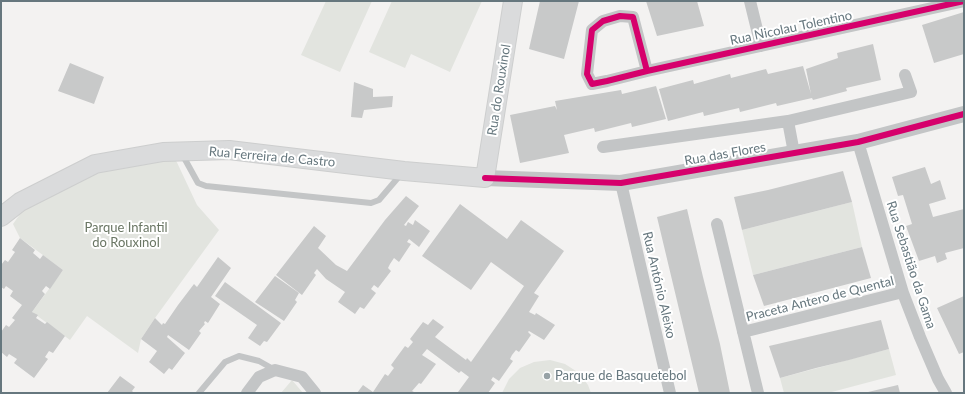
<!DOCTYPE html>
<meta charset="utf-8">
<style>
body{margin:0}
#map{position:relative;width:965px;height:394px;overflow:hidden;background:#f3f2f1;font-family:Lato,sans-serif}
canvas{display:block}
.frame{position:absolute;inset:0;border:2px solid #66777e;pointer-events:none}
</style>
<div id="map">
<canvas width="965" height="394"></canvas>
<div class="frame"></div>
</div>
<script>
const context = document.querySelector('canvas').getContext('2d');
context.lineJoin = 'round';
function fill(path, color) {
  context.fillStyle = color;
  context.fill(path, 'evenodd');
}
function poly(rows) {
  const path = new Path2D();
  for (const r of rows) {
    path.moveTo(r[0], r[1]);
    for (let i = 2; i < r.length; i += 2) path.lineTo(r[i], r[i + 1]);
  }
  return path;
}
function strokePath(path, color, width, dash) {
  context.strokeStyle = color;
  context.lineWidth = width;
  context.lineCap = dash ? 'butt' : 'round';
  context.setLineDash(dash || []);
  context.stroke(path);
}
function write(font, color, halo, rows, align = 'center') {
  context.font = font + ' Lato,sans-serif';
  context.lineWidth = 4;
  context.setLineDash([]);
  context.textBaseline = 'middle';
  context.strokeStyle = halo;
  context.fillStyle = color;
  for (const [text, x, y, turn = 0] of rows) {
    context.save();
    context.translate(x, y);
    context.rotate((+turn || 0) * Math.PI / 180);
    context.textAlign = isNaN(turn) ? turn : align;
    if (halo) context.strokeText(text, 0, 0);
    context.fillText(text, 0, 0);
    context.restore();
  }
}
fill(poly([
 [326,1,372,1,340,72,301,55],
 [392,1,482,1,450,72,411,54,405,68,369,52],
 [173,154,197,205,219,230,155,318,141,339,138,353,87,316,70,340,32,312,63,270,20,238,13,224,25,207,95,168],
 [852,202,862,247,753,275,742,230],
 [889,349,896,375,828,393,784,393,780,378],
 [550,360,565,364,579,373,588,385,591,393,502,393,509,379,520,368,534,362],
 [292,380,303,393,281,393]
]), '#e2e4df');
fill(poly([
 [540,1,579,1,564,59,529,49],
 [646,1,697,1,704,26,657,36],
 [964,12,964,54,934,63,922,25],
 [873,44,881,80,846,88,847,91,813,100,812,98,777,106,776,103,740,112,739,108,704,116,703,112,668,121,659,89,693,80,694,84,730,74,731,78,766,69,768,74,803,66,811,94,806,69,838,58,837,53],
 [70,63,104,77,94,104,58,91],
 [354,82,373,89,373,97,393,96,392,107,364,110,362,118,351,117],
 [656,86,666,119,632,127,631,123,595,132,594,128,564,135,569,153,520,163,510,115,555,106,557,110,555,101,621,90,622,94],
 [925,167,931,184,940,180,946,199,929,204,933,217,964,209,964,248,945,253,947,259,937,263,935,256,919,261,906,226,912,224,903,195,898,196,892,177],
 [843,171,852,202,742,230,734,197,768,190],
 [406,196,419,206,404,225,406,226,408,222,413,225,415,220,430,231,419,247,409,239,407,242,411,244,399,262,394,258,390,264,388,268,391,271,378,288,374,285,371,289,376,293,364,309,360,307,355,314,338,302,345,292,326,279,317,269,314,273,316,275,302,295,276,275,314,226,326,236,318,248,336,265,347,271,385,220],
 [460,204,507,239,521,220,564,251,534,293,539,296,529,312,535,315,536,313,555,325,544,340,529,331,528,332,531,335,519,352,516,350,512,355,510,359,513,361,499,381,493,377,491,380,495,383,488,393,458,392,469,377,461,371,459,373,427,349,422,355,436,364,421,384,419,383,412,391,416,393,357,393,363,385,373,392,385,374,388,376,394,368,391,365,405,346,408,348,413,342,410,339,423,322,428,325,433,319,444,327,435,337,466,360,467,358,471,362,505,314,524,286,491,262,471,290,422,256],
 [687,209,703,277,720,344,730,393,699,393,657,217],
 [20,238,35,250,33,253,40,259,43,255,63,270,50,289,46,286,42,291,45,294,32,312,38,315,36,318,45,324,47,322,65,336,53,353,49,351,45,357,48,359,34,378,14,363,17,359,9,354,7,357,1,352,1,332,6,325,9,327,15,320,12,318,22,305,10,296,13,291,6,286,4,289,1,287,1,265,5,260,8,262,15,252,12,250],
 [862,247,871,278,764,306,753,275],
 [218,257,231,268,211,297,220,304,208,323,205,321,204,323,205,324,199,331,201,333,189,350,168,335,167,337,185,353,172,370,169,368,164,374,149,362,157,351,141,339,155,318,162,325,163,323,165,324,178,305,194,284,197,287],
 [275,276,299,293,295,300,297,302,284,321,255,302],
 [225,282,281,323,267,342,264,341,260,346,248,338,257,325,215,296],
 [964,296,964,352,959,354,937,308],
 [881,320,889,349,849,360,816,368,780,378,769,346],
 [120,376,135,387,132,391,134,393,107,393],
 [898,385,900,393,868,393,868,392]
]), '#c8c9c9');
const secondary = poly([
 [1,217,20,202,95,164,163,152,229,150,404,171,485,178,513,1]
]);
strokePath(secondary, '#cdcece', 20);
strokePath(poly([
 [182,154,198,183,206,186,371,203,379,200,402,173],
 [199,393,225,362,239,356,259,361,275,370]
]), '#c3c5c6', 6);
strokePath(poly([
 [750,1,761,46],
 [647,71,633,17,620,16,603,21,592,30,587,74,592,84,607,81,647,71,964,1],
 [788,121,911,92,905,75],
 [858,142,903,293,920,337,938,379,946,393],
 [603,147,788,121,794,153],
 [621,183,670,393],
 [717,224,758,393],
 [743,332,899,293,903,293],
 [247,393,259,377,275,370,302,377,315,393]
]), '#c3c5c6', 12);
strokePath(poly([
 [485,178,621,183,858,142,964,114]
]), '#c3c5c6', 16);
strokePath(secondary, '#dadbdc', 18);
strokePath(poly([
 [647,71,633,17,620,16,603,21,592,30,587,74,592,84,607,81,647,71,964,1],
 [485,178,621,183,858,142,964,114]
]), '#d6006c', 6);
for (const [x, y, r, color] of [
 [547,376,4,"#97a2a6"]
]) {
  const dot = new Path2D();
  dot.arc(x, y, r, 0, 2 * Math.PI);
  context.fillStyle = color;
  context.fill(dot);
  strokePath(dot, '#fff', 1.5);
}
write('13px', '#66777e', '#fff', [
 ["Rua Nicolau Tolentino",791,28,-12],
 ["Rua do Rouxinol",499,90,-81],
 ["Rua das Flores",725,154,-10],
 ["Rua Ferreira de Castro",272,157,5],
 ["Rua Sebastião da Gama",911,265,72],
 ["Rua António Aleixo",659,285,77],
 ["Praceta Antero de Quental",820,299,-14]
]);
write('13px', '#6a7664', '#fff', [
 ["Parque Infantil",126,228],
 ["do Rouxinol",126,243]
]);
write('13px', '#66777e', '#fff', [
 ["Parque de Basquetebol",555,376]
], 'left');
</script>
